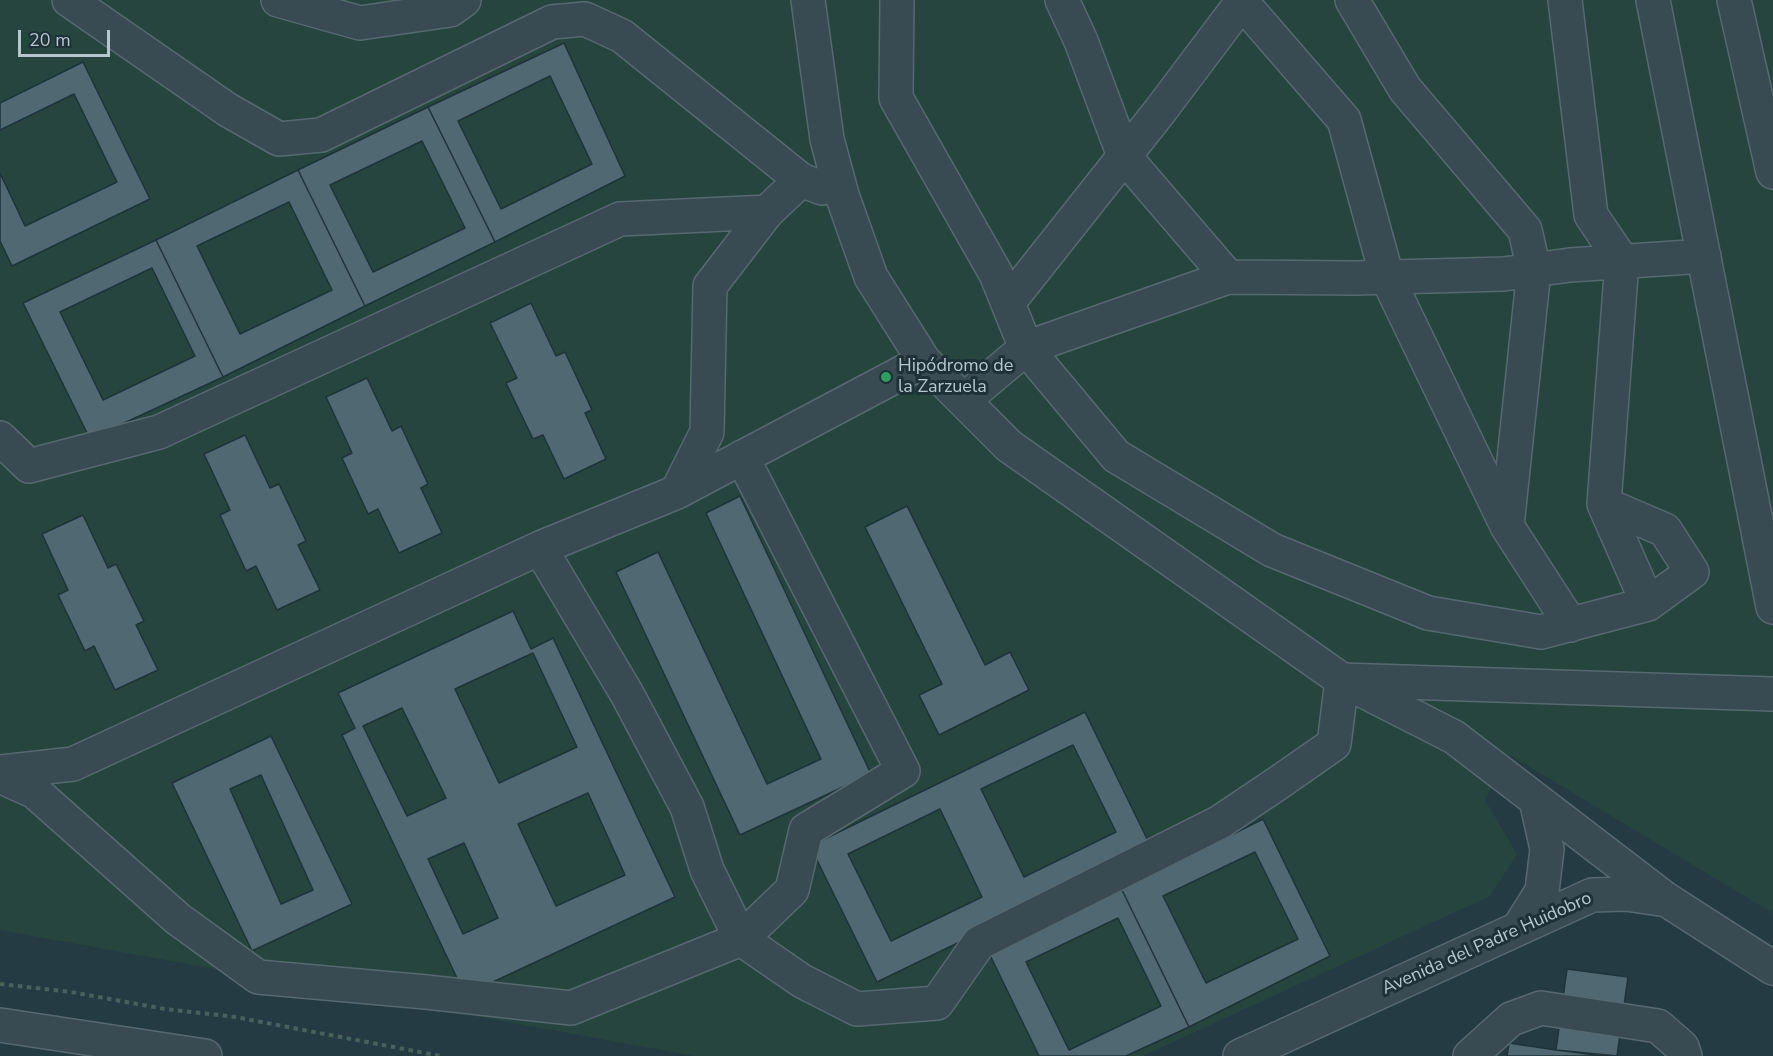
<!DOCTYPE html>
<meta charset="utf-8">
<style>
body{margin:0}
#map{position:relative;width:1773px;height:1056px;overflow:hidden;background:#243b44;font-family:"Nunito Sans",sans-serif}
canvas{display:block}
.scale{position:absolute;left:18px;top:30px;width:92px;height:27px;box-sizing:border-box;border:3px solid #b5c6cd;border-top:0;padding-left:8px;font-size:18px;line-height:21px;white-space:nowrap;color:#b5c6cd;-webkit-text-stroke:4px #1d3138;paint-order:stroke}
</style>
<div id="map">
<canvas width="1773" height="1056"></canvas>
<div class="scale">20 m</div>
</div>
<script>
const context = document.querySelector('canvas').getContext('2d');
context.lineJoin = 'round';
function fill(path, color) {
  context.fillStyle = color;
  context.fill(path, 'evenodd');
}
function poly(rows) {
  const path = new Path2D();
  for (const r of rows) {
    path.moveTo(r[0], r[1]);
    for (let i = 2; i < r.length; i += 2) path.lineTo(r[i], r[i + 1]);
  }
  return path;
}
function strokePath(path, color, width, dash) {
  context.strokeStyle = color;
  context.lineWidth = width;
  context.lineCap = dash ? 'butt' : 'round';
  context.setLineDash(dash || []);
  context.stroke(path);
}
function write(font, color, halo, rows, align = 'center') {
  context.font = font + ' "Nunito Sans",sans-serif';
  context.lineWidth = 6;
  context.setLineDash([]);
  context.textBaseline = 'middle';
  context.strokeStyle = halo;
  context.fillStyle = color;
  for (const [text, x, y, turn = 0] of rows) {
    context.save();
    context.translate(x, y);
    context.rotate((+turn || 0) * Math.PI / 180);
    context.textAlign = isNaN(turn) ? turn : align;
    if (halo) context.strokeText(text, 0, 0);
    context.fillText(text, 0, 0);
    context.restore();
  }
}
fill(poly([
 [0,0,1773,0,1773,913,1510,755,1485,800,1517,854,1490,896,1143,1056,695,1056,0,930]
]), '#26453f');
const building = poly([
 [564,43,625,176,495,242,428,107,564,43],
 [550,76,592,164,501,209,458,121,550,76],
 [83,62,150,199,12,266,0,241,0,173,25,226,117,182,74,94,0,130,0,103,83,62],
 [428,107,495,242,365,306,298,170,428,107],
 [422,141,465,228,373,272,330,185,422,141],
 [298,170,365,306,223,377,156,240,298,170],
 [289,202,332,290,240,334,197,246,289,202],
 [156,240,223,377,90,439,23,303,156,240],
 [152,268,195,356,103,400,60,312,152,268],
 [531,303,556,356,565,352,592,410,585,413,606,459,564,479,543,435,533,439,506,383,517,378,490,323,531,303],
 [367,378,392,431,401,426,428,484,421,488,442,533,399,553,378,509,368,514,342,458,352,453,326,397,367,378],
 [245,435,270,488,279,484,306,541,298,545,320,590,277,610,256,566,246,571,220,515,230,510,204,454,245,435],
 [740,496,871,774,740,835,616,572,658,552,767,784,821,759,706,513,740,496],
 [907,506,985,665,1010,652,1029,690,939,735,919,695,942,684,865,527,907,506],
 [83,515,108,568,116,564,144,621,136,625,158,670,115,690,94,646,85,651,58,595,68,590,42,534,83,515],
 [513,611,531,649,553,638,675,897,465,995,342,735,355,728,338,693,513,611],
 [533,653,577,747,499,783,455,689,533,653],
 [402,708,446,798,407,816,363,726,402,708],
 [588,793,625,875,556,906,518,824,588,793],
 [464,843,498,918,463,934,428,859,464,843],
 [1085,712,1152,849,877,982,810,846,1085,712],
 [1073,745,1116,832,1024,877,981,789,1073,745],
 [940,809,982,897,891,941,848,854,940,809],
 [271,736,352,904,252,951,172,783,271,736],
 [261,775,313,890,281,904,230,789,261,775],
 [1263,819,1330,956,1189,1027,1122,890,1263,819],
 [1255,852,1298,939,1206,983,1163,896,1255,852],
 [1122,890,1189,1027,1126,1056,1039,1056,989,953,1122,890],
 [1118,918,1161,1006,1069,1050,1026,962,1118,918],
 [1567,969,1628,977,1617,1056,1556,1050,1567,969],
 [1509,1043,1556,1050,1604,1056,1507,1056,1509,1043]
]);
fill(building, '#4f6871');
strokePath(building, '#1f333a', 1.5);
const minor = poly([
 [69,0,228,110,279,139,321,135,552,22,585,19,622,36,801,180,822,188],
 [278,0,360,23,450,10,464,0],
 [808,0,827,139,842,195,871,277,924,361,1009,446,1342,680,1454,737,1667,900],
 [897,0,896,98,996,274,1026,348,1116,456,1272,550,1428,613,1541,632,1648,604,1692,572,1665,530,1604,504,1622,261,1591,215,1565,0],
 [1062,0,1081,41,1124,156,1228,277],
 [1240,0,1344,120,1387,277,1507,526,1534,270,1525,230,1405,89,1352,0],
 [1653,0,1773,607],
 [1734,0,1773,172],
 [1008,303,1160,111,1242,2],
 [964,400,1026,348,1228,277,1356,278,1504,274,1570,265,1704,256],
 [0,438,29,466,159,432,620,219,767,212],
 [677,492,924,361],
 [1604,504,1648,604],
 [1507,526,1571,625],
 [540,548,627,694,687,807,707,870,741,939,802,981,857,1009,937,1003,979,943,1220,822,1281,781,1334,744,1342,680,1773,694],
 [0,772,73,764,540,548,677,492,707,432,710,286,767,212,801,180],
 [0,776,35,792,178,919,258,977,426,992,571,1008,741,939,792,890,806,830,903,771,742,457],
 [1520,926,1542,891,1547,849,1536,800],
 [0,1025,205,1056],
 [1240,1056,1592,895,1626,894,1667,900,1773,968],
 [1470,1056,1511,1019,1541,1008,1658,1026,1682,1047,1685,1056]
]);
strokePath(minor, '#566970', 36);
strokePath(poly([
 [0,984,71,992,165,1009,235,1017,441,1056]
]), '#46625d', 4, [4.5, 4.5]);
strokePath(minor, '#384b53', 33);
for (const [x, y, r, color] of [
 [886,377,6,"#2e9e5b"]
]) {
  const dot = new Path2D();
  dot.arc(x, y, r, 0, 2 * Math.PI);
  context.fillStyle = color;
  context.fill(dot);
  strokePath(dot, '#1d3138', 2);
}
write('18px', '#b5c6cd', '#1d3138', [
 ["Hipódromo de",898,367],
 ["la Zarzuela",898,388]
], 'left');
write('18px', '#b5c6cd', '#1d3138', [
 ["Avenida del Padre Huidobro",1487,944,-24]
]);
</script>
